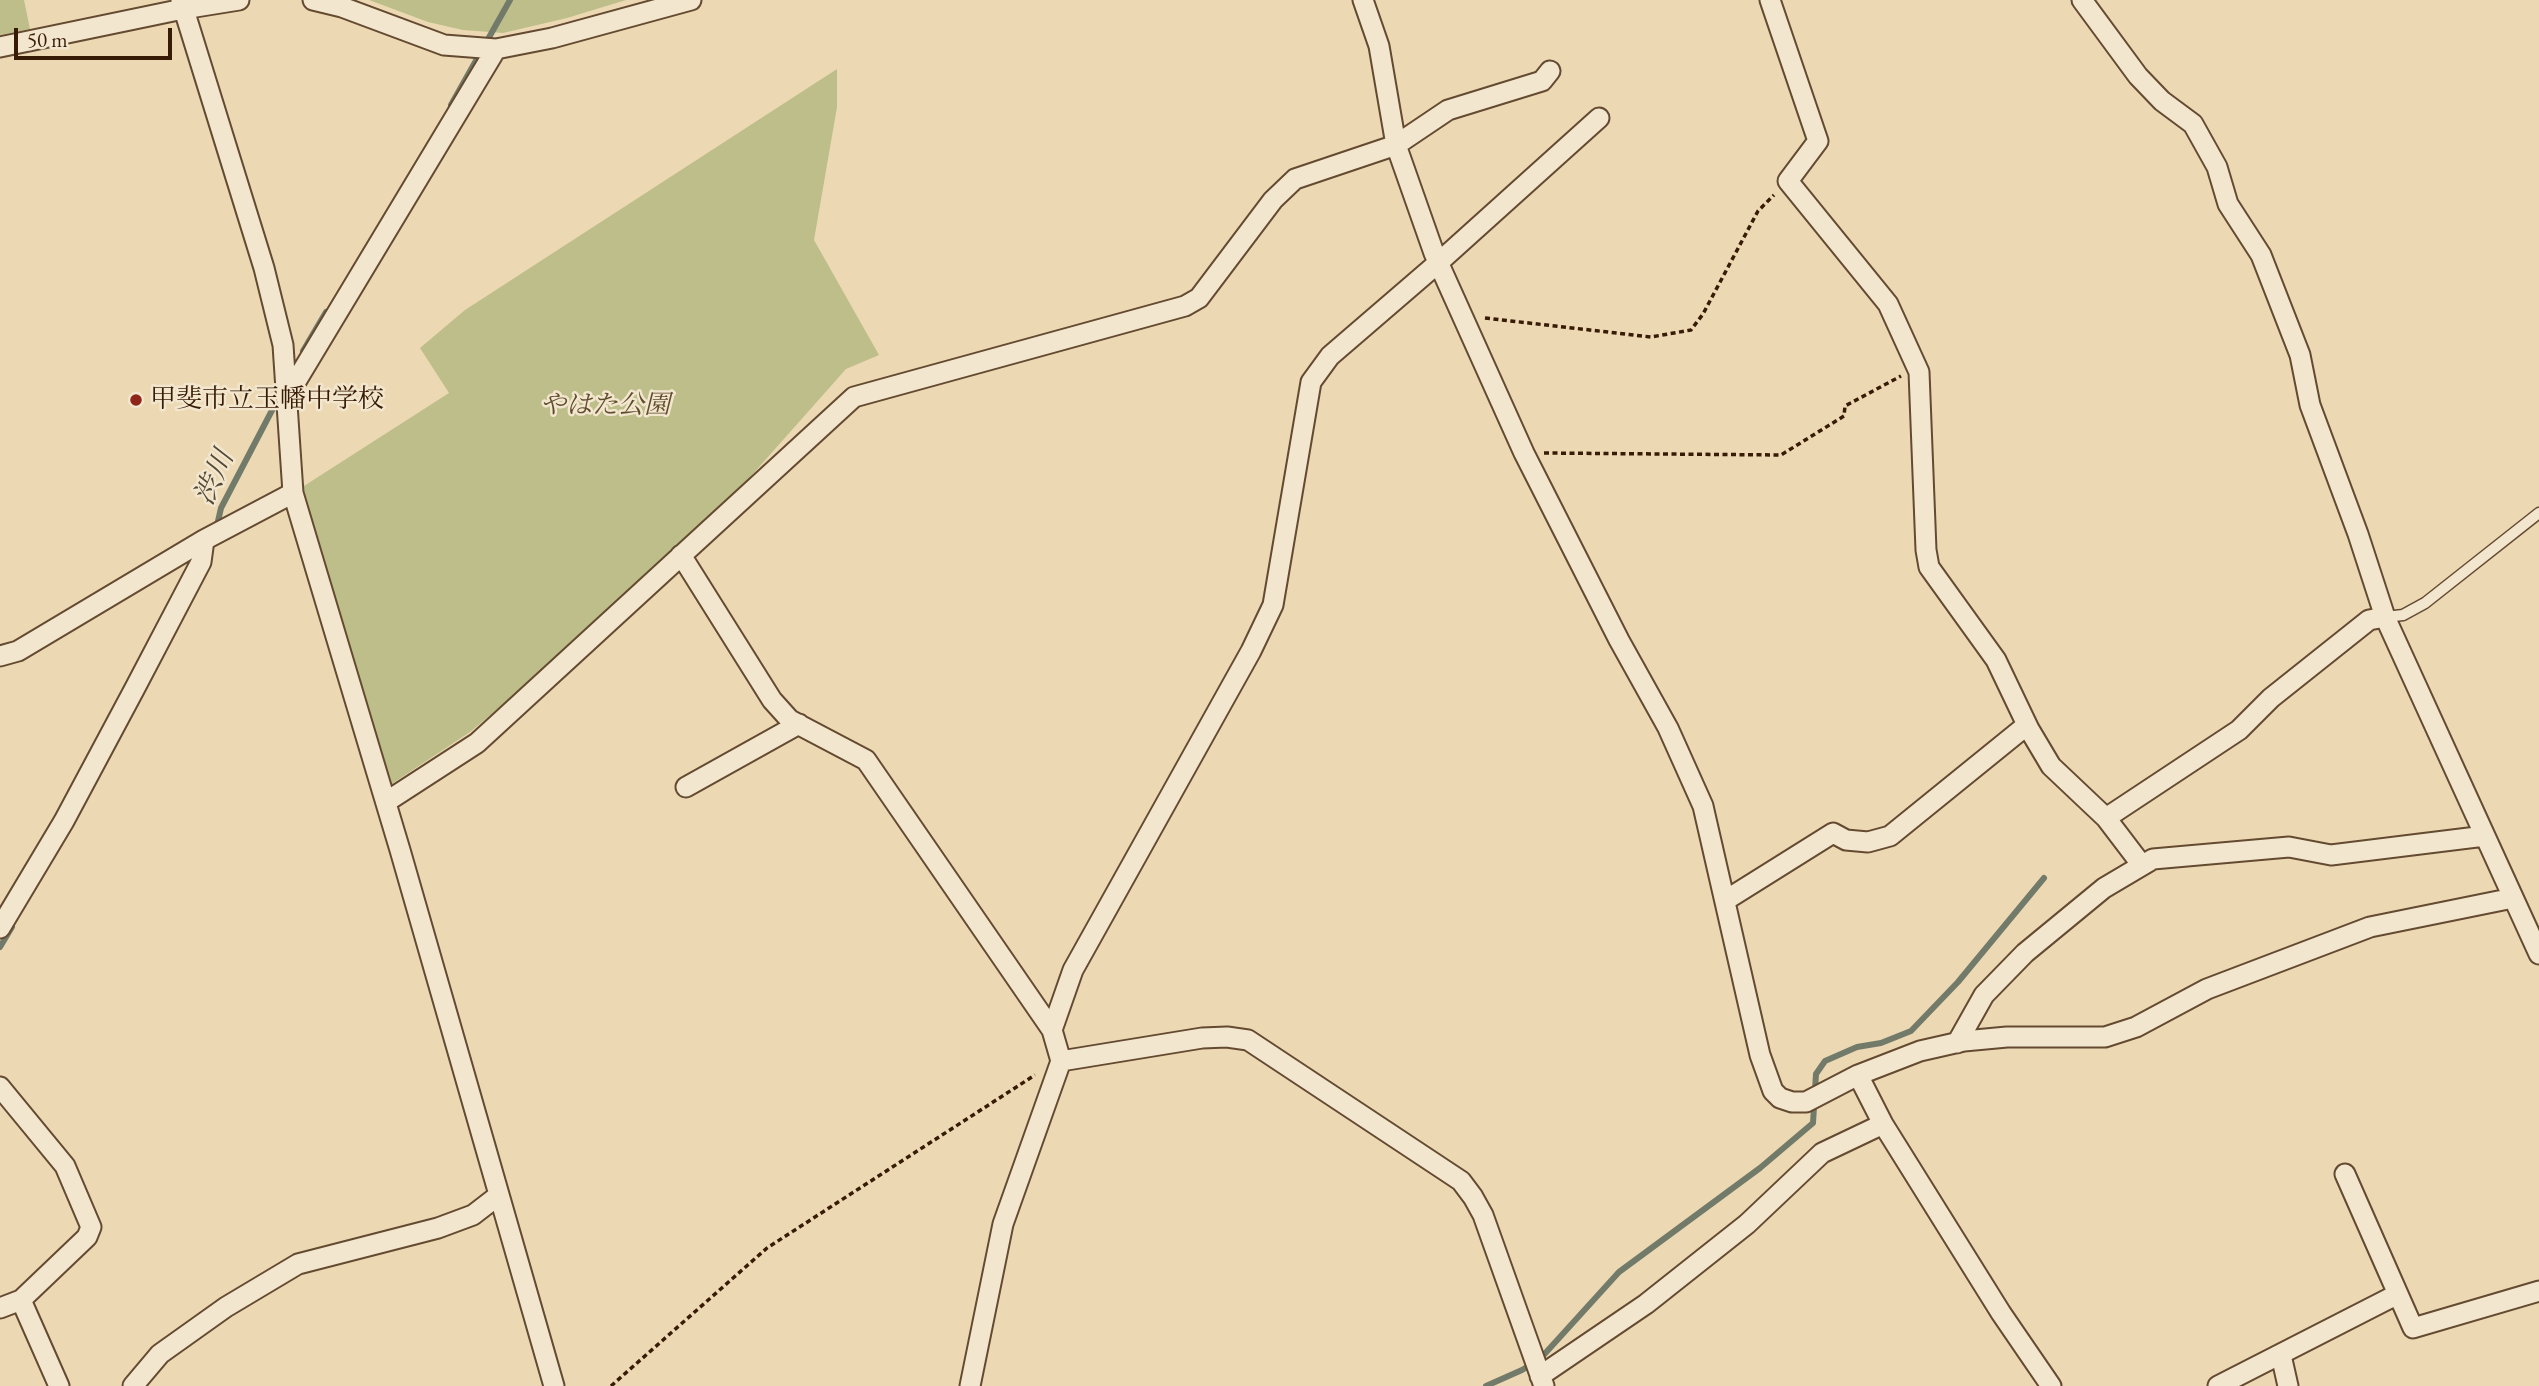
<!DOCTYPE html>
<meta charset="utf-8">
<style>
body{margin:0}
#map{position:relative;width:2539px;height:1386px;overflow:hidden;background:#ecd9b4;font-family:"EB Garamond",serif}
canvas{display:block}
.scale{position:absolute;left:14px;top:28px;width:158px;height:32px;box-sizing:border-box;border:4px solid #371b05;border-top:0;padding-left:9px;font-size:21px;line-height:24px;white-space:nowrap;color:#371b05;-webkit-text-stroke:5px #f3e6ce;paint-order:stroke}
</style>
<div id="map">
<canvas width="2539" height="1386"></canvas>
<div class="scale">50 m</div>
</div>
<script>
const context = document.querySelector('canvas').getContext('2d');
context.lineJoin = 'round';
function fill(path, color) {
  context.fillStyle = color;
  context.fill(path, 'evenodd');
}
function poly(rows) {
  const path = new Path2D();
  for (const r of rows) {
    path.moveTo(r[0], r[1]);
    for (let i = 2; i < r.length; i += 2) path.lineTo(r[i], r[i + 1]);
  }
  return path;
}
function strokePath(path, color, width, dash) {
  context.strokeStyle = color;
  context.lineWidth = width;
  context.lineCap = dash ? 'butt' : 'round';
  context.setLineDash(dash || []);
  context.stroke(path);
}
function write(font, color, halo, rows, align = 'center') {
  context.font = font + ' "EB Garamond","Noto Serif JP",serif';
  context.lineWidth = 5;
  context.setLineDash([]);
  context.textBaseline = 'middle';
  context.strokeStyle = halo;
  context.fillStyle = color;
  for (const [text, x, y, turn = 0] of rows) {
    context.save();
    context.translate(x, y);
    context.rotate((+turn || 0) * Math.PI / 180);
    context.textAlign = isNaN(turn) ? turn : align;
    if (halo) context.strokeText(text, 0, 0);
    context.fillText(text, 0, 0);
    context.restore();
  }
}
fill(poly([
 [0,0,24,0,30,29,0,35],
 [369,0,626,0,567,18,503,33,463,30,428,22],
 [837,69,837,107,814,240,879,355,846,369,681,555,470,732,393,783,396,796,293,493,449,393,420,348,465,310]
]), '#bdbe89');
strokePath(poly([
 [451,105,510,0],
 [303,351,326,312],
 [216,530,221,508,280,395],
 [0,947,12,927],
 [1486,1386,1522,1370,1540,1359,1619,1272,1760,1168,1813,1123,1816,1074,1825,1061,1857,1047,1881,1043,1911,1031,1958,982,2044,878]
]), '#727a69', 6);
const lane = poly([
 [2385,617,2403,615,2425,603,2539,513]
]);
const street = poly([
 [181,0,264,268,283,345,293,493,400,850,554,1386],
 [313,0,342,7,444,45,496,49,552,38,691,0],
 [1363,0,1379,46,1396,145,1434,253,1524,453,1619,640,1668,728,1703,806,1760,1055,1773,1091,1780,1098,1792,1102,1806,1102,1858,1075],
 [1770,0,1818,141,1788,181,1888,304,1919,372,1926,550,1929,567,1996,660,2029,729,2051,766,2106,818,2141,864],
 [2082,0,2138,76,2162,101,2193,124,2217,167,2228,204,2261,255,2300,355,2310,405,2358,534,2385,617,2539,954],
 [0,47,183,9,239,0],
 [286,398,496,49],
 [681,555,772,700,790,720,866,760,1052,1030,1061,1061,1003,1224,970,1386],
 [0,656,18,651,204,540,293,493],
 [686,787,799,724],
 [386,802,477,743,854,397,1185,306,1199,298,1273,200,1295,179,1396,145,1448,110,1542,81,1550,71],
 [2106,818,2239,730,2271,698,2369,620,2385,617],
 [1726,900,1833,833,1846,840,1868,842,1890,836,2027,725],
 [0,928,64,821,135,688,201,562,204,540],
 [1052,1030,1073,970,1251,651,1273,605,1311,382,1330,356,1438,263,1599,118],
 [1957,1043,1984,995,2025,953,2104,888,2153,859,2289,847,2331,855,2485,836],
 [1061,1061,1202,1038,1227,1037,1248,1040,1461,1181,1473,1197,1483,1215,1544,1386],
 [0,1087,65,1166,91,1227,87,1237,21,1300,0,1308],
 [2345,1174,2413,1328,2539,1291],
 [21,1300,59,1386],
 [2281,1355,2288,1386],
 [1540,1376,1646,1304,1747,1224,1822,1153,1883,1124],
 [133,1386,160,1354,226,1307,298,1264,438,1228,473,1215,499,1195],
 [2051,1386,2001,1313,1883,1124,1858,1075,1920,1051,1964,1041,2007,1037,2105,1037,2136,1027,2207,989,2370,927,2513,898],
 [2218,1386,2398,1294]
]);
strokePath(lane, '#644a31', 13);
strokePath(street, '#644a31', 23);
strokePath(poly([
 [1485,318,1651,337,1691,330,1703,314,1758,211,1774,195],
 [1544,453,1781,455,1844,416,1845,406,1901,376],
 [611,1386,767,1248,1035,1075]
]), '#371b05', 3.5, [5, 3.5]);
strokePath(lane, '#f3e6ce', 10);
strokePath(street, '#f3e6ce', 19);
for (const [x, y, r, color] of [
 [136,400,7,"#8f2418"]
]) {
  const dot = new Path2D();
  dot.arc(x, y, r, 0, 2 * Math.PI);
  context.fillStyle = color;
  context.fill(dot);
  strokePath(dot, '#f3e6ce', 2.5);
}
write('26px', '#371b05', '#f3e6ce', [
 ["甲斐市立玉幡中学校",150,400]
], 'left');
write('italic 26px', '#5f4c2d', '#f3e6ce', [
 ["やはた公園",605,406]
]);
write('italic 28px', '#544b37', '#f3e6ce', [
 ["渋川",215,478,-66]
]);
</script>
